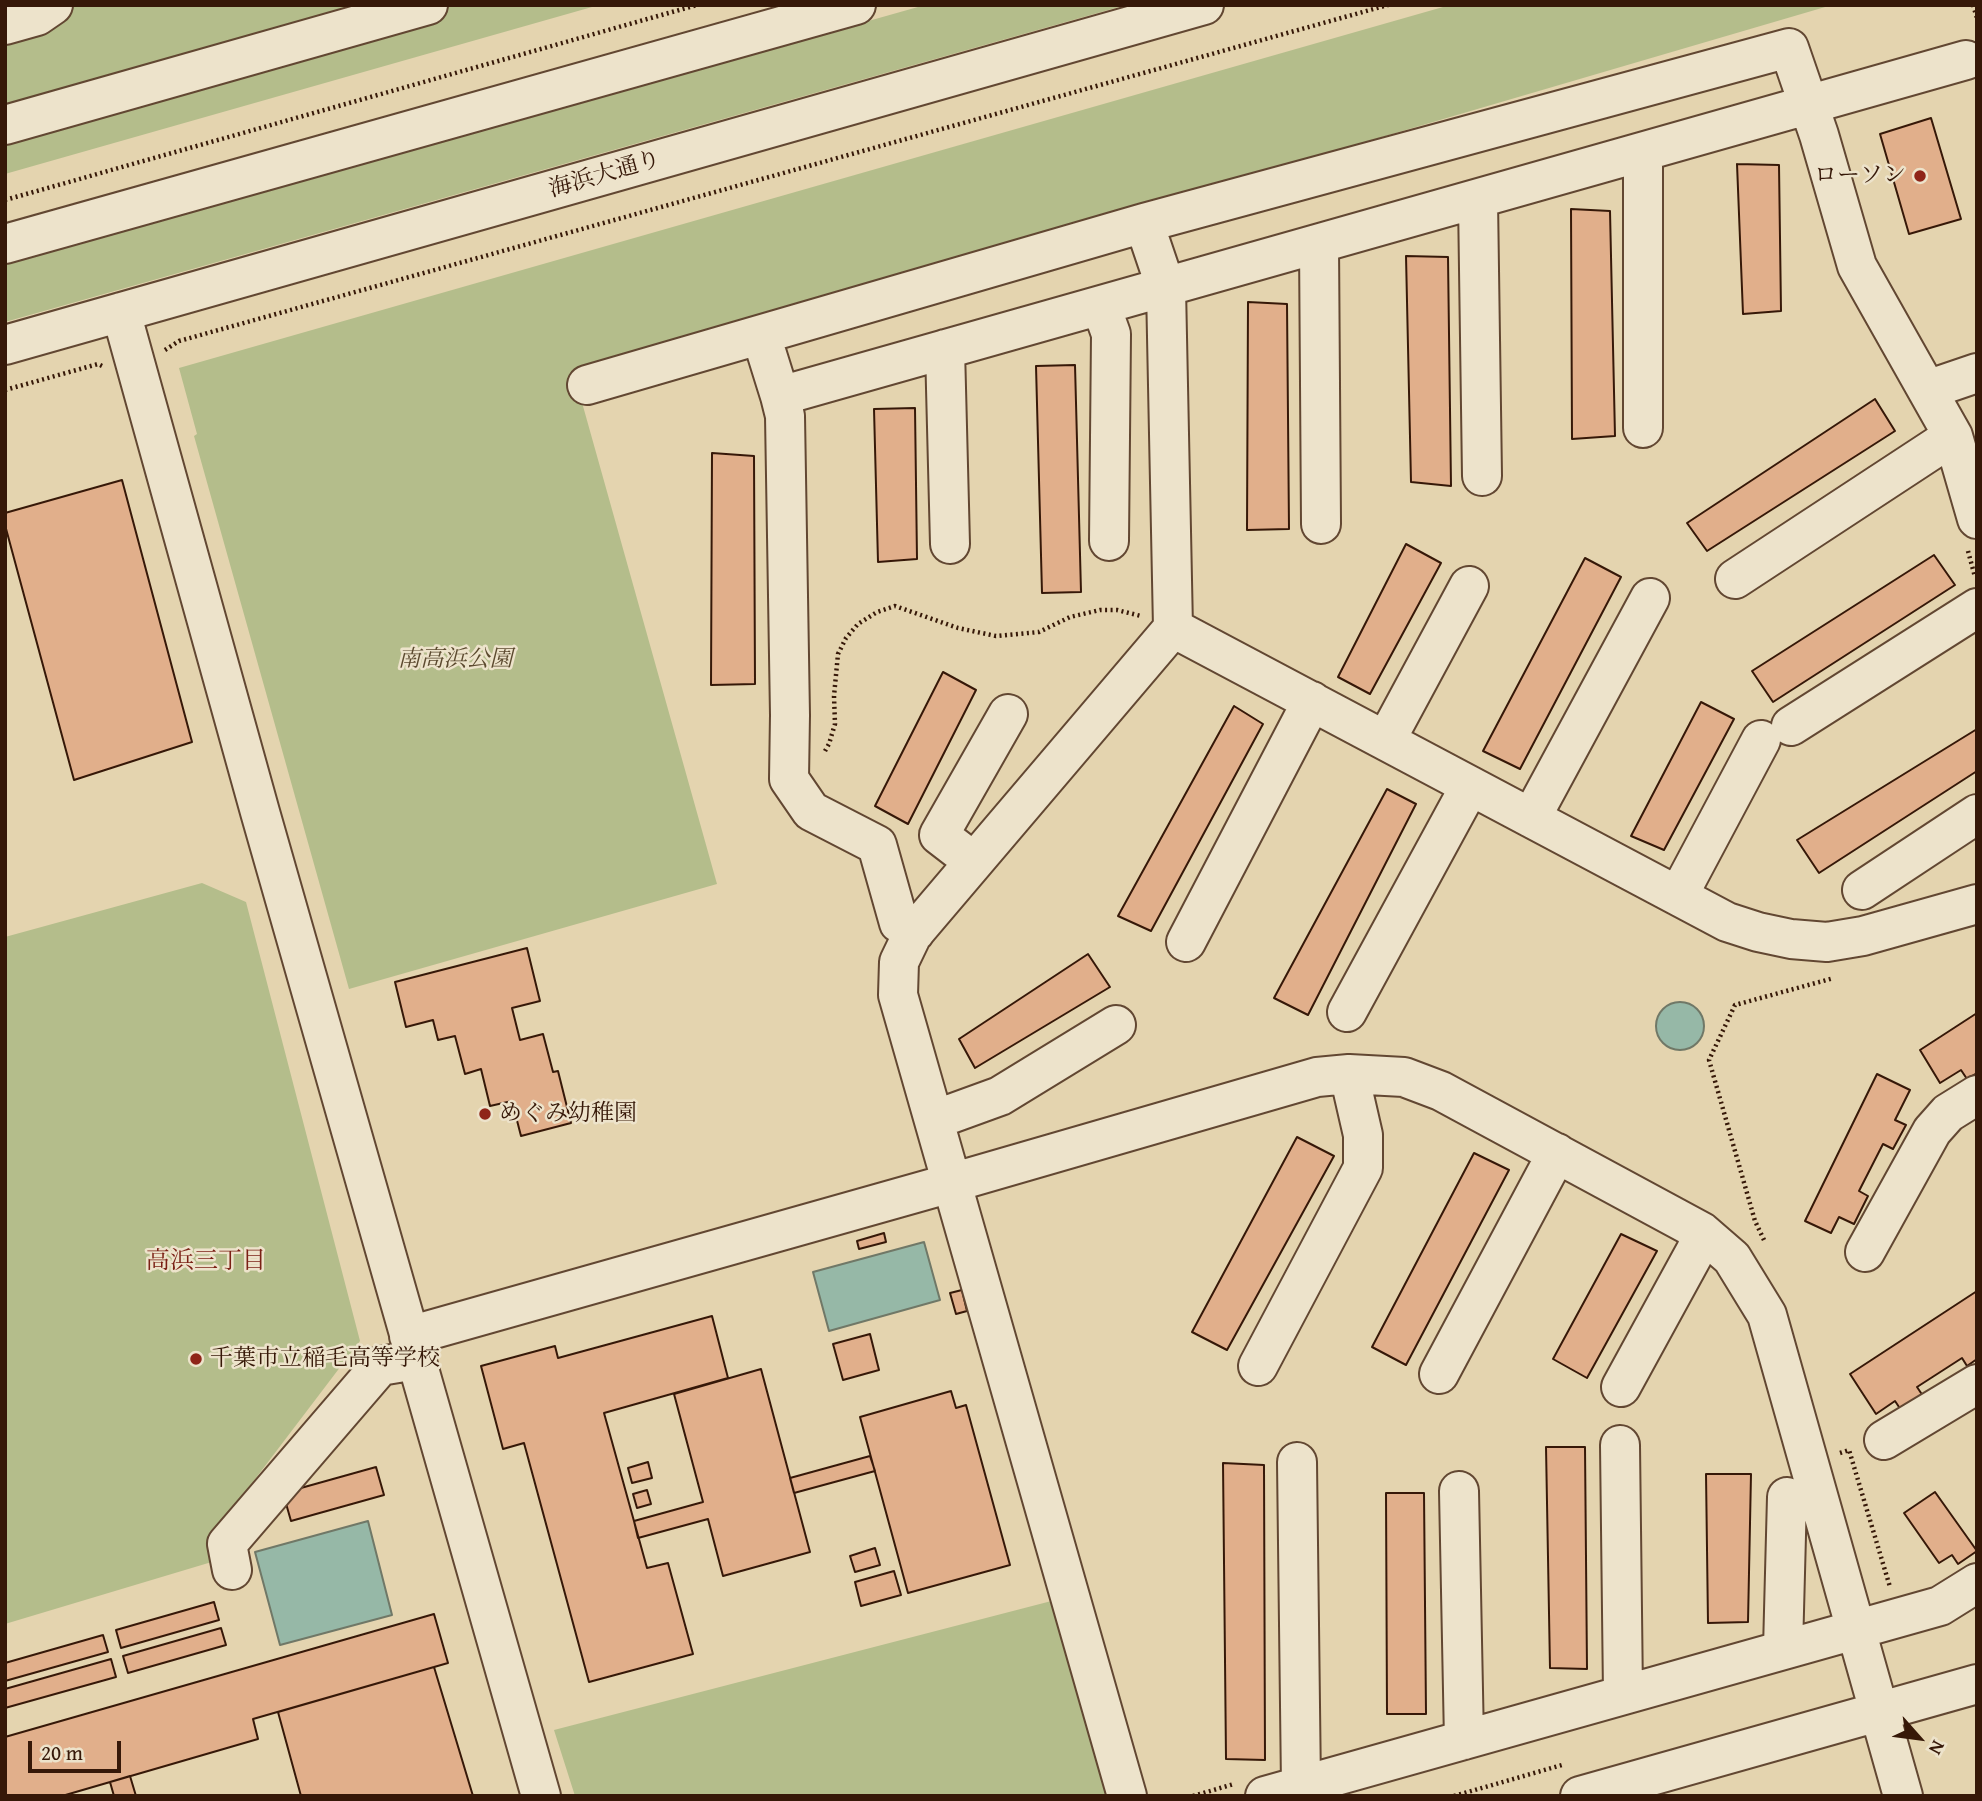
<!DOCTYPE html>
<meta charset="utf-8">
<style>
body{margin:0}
#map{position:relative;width:1982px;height:1801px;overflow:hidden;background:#e4d4af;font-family:"Gentium Book Plus",serif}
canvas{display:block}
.frame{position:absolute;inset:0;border:7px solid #361808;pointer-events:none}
.north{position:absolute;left:1884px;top:1703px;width:70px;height:70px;-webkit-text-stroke:5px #ede3cb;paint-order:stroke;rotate:118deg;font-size:19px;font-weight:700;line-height:28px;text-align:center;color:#361808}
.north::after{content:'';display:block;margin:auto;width:24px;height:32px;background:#361808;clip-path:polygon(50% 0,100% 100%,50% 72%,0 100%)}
.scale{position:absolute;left:28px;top:1741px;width:93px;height:32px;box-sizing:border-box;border:4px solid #361808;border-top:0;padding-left:9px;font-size:21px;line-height:24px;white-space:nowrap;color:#361808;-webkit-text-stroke:5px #ede3cb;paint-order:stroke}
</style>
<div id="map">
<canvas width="1982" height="1801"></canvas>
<div class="frame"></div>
<div class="north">N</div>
<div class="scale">20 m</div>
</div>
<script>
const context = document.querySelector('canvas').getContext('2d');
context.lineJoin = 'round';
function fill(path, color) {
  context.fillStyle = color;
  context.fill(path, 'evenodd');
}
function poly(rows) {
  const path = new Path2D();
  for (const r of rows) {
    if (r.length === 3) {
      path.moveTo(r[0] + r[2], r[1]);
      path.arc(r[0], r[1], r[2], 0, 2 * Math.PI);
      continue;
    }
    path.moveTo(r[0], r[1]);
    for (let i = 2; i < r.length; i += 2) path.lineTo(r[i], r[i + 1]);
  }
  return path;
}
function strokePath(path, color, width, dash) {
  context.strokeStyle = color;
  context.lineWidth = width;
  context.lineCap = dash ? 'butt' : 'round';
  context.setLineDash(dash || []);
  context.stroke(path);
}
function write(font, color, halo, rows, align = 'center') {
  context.font = font + ' "Gentium Book Plus","Noto Serif JP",serif';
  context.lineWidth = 5;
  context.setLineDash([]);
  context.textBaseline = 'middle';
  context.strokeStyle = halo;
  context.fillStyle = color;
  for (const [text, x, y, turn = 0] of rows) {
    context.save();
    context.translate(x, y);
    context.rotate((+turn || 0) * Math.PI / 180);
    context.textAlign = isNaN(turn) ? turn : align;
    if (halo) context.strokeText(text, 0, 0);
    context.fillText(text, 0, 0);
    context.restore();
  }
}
fill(poly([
 [5,5,599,5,5,174],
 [925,5,1126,5,5,322,5,265],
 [1450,5,1832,5,574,374,717,884,349,989,194,436,197,434,179,368],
 [202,883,246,902,360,1341,211,1537,215,1561,5,1624,5,937],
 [1090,1591,1133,1796,575,1796,554,1730]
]), '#b4bd8b');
const water = poly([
 [1680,1026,24],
 [924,1242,940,1300,829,1331,813,1272,924,1242],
 [368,1521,392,1615,280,1645,255,1552,368,1521]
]);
fill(water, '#96b8a7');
strokePath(water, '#707867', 2);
const building = poly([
 [1931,118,1961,219,1909,234,1880,134,1931,118],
 [1737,164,1779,165,1781,311,1743,314,1737,164],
 [1571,209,1610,211,1615,436,1572,439,1571,209],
 [1406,256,1448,257,1451,486,1411,482,1406,256],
 [1248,302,1287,304,1289,529,1247,530,1248,302],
 [1075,365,1081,592,1042,593,1036,366,1075,365],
 [1875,399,1895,431,1707,551,1687,523,1875,399],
 [915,408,917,559,878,562,874,409,915,408],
 [712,453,754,456,755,684,711,685,712,453],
 [122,480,192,742,74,780,5,525,5,513,122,480],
 [1406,544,1441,563,1370,694,1338,677,1406,544],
 [1934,555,1955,585,1773,702,1752,671,1934,555],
 [1585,558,1621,577,1520,769,1483,751,1585,558],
 [943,672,976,690,908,824,875,806,943,672],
 [1701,702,1734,719,1664,850,1631,836,1701,702],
 [1234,706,1263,724,1151,931,1118,916,1234,706],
 [1977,729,1977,771,1819,873,1797,840,1977,729],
 [1387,789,1416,804,1308,1015,1274,998,1387,789],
 [527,948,540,1001,512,1008,520,1040,543,1034,553,1072,558,1071,571,1123,521,1136,512,1101,490,1106,481,1069,465,1074,455,1036,438,1040,433,1020,406,1027,395,982,527,948],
 [1088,954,1110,987,975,1068,959,1039,1088,954],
 [1977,1013,1977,1073,1967,1079,1961,1070,1940,1083,1920,1050,1977,1013],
 [1877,1074,1910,1090,1895,1120,1906,1125,1893,1149,1883,1144,1859,1191,1868,1196,1854,1224,1839,1217,1831,1233,1805,1221,1877,1074],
 [1297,1137,1334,1156,1227,1350,1192,1332,1297,1137],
 [1474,1153,1509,1170,1406,1365,1372,1347,1474,1153],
 [884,1233,886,1242,859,1249,857,1241,884,1233],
 [1621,1234,1657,1251,1587,1378,1553,1359,1621,1234],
 [962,1290,967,1311,956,1314,950,1293,962,1290],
 [1977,1291,1977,1359,1967,1366,1962,1358,1917,1387,1923,1396,1901,1410,1895,1401,1876,1414,1850,1374,1977,1291],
 [712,1316,728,1378,604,1413,647,1568,668,1563,693,1654,589,1682,524,1443,503,1449,481,1366,555,1346,558,1358,712,1316],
 [870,1334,879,1370,843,1380,833,1344,870,1334],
 [761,1369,810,1552,723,1576,708,1519,638,1538,634,1521,703,1502,674,1394,761,1369],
 [951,1391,956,1408,966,1405,1010,1565,908,1593,860,1417,951,1391],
 [1546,1447,1585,1447,1587,1669,1550,1668,1546,1447],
 [870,1456,875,1471,794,1493,790,1478,870,1456],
 [648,1462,652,1478,632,1483,628,1468,648,1462],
 [1223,1463,1264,1465,1265,1760,1226,1759,1223,1463],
 [376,1467,384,1495,291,1521,283,1493,376,1467],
 [1706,1474,1751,1474,1748,1622,1708,1623,1706,1474],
 [647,1490,651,1504,637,1508,633,1494,647,1490],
 [1935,1492,1977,1551,1958,1564,1952,1555,1939,1563,1904,1513,1935,1492],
 [1386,1493,1424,1493,1426,1714,1387,1714,1386,1493],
 [875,1548,880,1565,855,1572,850,1556,875,1548],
 [894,1571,901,1595,861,1606,855,1582,894,1571],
 [214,1602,219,1620,121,1648,116,1630,214,1602],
 [434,1614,448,1663,253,1719,258,1739,62,1796,5,1796,5,1737,434,1614],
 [221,1628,226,1645,128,1673,123,1656,221,1628],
 [103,1635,108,1652,5,1681,5,1663,103,1635],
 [111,1659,116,1677,5,1708,5,1689,111,1659],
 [434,1667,473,1796,301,1796,278,1712,434,1667],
 [130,1776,136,1796,114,1796,110,1782,130,1776]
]);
fill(building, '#e1af8b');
strokePath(building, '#361808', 2);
const minor = poly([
 [5,25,37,16,53,5],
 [5,125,428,5],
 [1643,152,1643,428],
 [1478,200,1482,476],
 [5,244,856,5],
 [1319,244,1321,524],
 [1101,306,1111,334,1109,541],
 [121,312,260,812,541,1796],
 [761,335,780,396,1966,60],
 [5,345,1204,5],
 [945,349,950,544],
 [587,385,1144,223,1789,48,1819,135,1857,266,1953,436,1977,519],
 [1927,390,1977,373],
 [780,396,785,416,790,715,789,779,811,811,877,845,899,923,915,932],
 [1735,579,1953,436],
 [1173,628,1727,922,1758,932,1791,939,1827,942,1863,936,1977,904],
 [1791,726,1977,608],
 [1386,740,1469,586],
 [1531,818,1650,598],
 [974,862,939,835,1008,714],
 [1862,890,1977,814],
 [1678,896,1761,740],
 [1186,942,1312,701],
 [1347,1012,1470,786],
 [934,1120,1000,1096,1116,1025],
 [1865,1252,1932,1131,1948,1113,1977,1095],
 [409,1336,951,1183,1317,1077,1349,1074,1404,1077,1441,1091,1702,1232,1732,1258,1767,1315,1903,1796],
 [1258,1366,1363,1168,1363,1135,1349,1074],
 [1439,1374,1557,1153],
 [1621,1387,1696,1250,1702,1232],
 [1884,1440,1977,1384],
 [1620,1445,1623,1694],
 [1297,1462,1301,1786],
 [1459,1491,1464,1740],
 [232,1570,227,1544,380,1366,416,1360],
 [1783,1649,1787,1497],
 [1127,1796,898,995,899,962,912,935,1173,628,1166,288,1144,223],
 [1265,1796,1940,1606,1977,1583],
 [1580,1796,1977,1684]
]);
strokePath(minor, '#624732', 42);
strokePath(poly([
 [1973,5,1977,18],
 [5,200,697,5],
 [165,350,179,341,1388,5],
 [5,390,98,364,102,366],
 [1968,551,1975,577],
 [825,751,829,744,835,724,834,696,838,654,846,638,858,624,877,612,895,606,958,628,996,636,1039,632,1070,617,1100,610,1117,610,1141,616],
 [1764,1240,1755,1221,1709,1060,1735,1005,1834,978],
 [1840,1453,1849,1450,1890,1587],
 [1193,1796,1234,1784],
 [1454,1796,1562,1765]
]), '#361808', 4.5, [2, 3.5]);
strokePath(minor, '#ede3cb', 38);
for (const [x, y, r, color] of [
 [1920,176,7,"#8f2418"],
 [485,1114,7,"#8f2418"],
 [196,1359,7,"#8f2418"]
]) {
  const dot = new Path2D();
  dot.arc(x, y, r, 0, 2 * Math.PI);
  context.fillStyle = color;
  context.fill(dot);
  strokePath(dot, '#ede3cb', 2.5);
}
write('23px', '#361808', '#ede3cb', [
 ["海浜大通り",605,175,-16]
]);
write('23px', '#361808', '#ede3cb', [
 ["ローソン",1906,176,"right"],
 ["めぐみ幼稚園",499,1114],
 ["千葉市立稲毛高等学校",210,1359]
], 'left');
write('italic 23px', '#5c4a2f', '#ede3cb', [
 ["南高浜公園",455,660]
]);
write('24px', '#7a1f14', '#ede3cb', [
 ["高浜三丁目",206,1262]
]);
</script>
